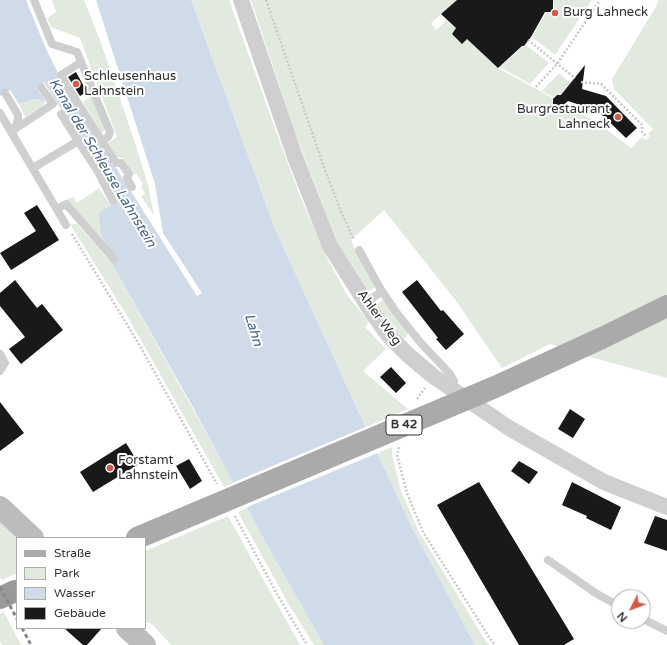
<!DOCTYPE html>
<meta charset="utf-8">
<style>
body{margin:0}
#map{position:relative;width:667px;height:645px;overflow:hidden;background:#fff;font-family:"Varela Round",sans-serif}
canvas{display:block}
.legend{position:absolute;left:16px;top:537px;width:130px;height:92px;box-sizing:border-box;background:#fff;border:1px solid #adadad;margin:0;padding:5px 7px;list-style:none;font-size:12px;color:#323232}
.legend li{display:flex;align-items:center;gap:8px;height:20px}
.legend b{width:20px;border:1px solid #adadad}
.north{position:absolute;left:611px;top:589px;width:40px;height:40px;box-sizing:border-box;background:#fff;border:1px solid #adadad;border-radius:50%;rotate:228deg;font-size:11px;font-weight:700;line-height:16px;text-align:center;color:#323232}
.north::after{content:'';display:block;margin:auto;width:14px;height:18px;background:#d35949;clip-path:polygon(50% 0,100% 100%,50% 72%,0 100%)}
</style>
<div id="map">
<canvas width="667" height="645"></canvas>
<ul class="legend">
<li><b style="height:5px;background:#aaa"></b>Straße</li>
<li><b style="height:11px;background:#e2eadf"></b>Park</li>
<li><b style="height:11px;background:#d0dbea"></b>Wasser</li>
<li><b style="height:11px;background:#191919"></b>Gebäude</li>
</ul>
<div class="north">N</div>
</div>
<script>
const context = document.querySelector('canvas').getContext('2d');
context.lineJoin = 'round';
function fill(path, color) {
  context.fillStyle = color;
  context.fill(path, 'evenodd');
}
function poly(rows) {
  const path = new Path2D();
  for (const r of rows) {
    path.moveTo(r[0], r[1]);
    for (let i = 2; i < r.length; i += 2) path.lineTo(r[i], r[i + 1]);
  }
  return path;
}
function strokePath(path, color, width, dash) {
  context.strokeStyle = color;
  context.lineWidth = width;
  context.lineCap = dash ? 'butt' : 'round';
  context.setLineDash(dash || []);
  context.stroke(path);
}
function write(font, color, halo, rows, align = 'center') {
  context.font = font + ' "Varela Round",sans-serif';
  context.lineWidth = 4;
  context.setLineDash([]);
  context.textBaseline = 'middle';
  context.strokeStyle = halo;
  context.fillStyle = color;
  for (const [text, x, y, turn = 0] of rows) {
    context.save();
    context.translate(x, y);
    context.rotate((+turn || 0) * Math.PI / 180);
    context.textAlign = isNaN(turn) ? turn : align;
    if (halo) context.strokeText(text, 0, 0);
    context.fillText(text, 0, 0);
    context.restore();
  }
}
fill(poly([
 [52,0,84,0,100,40,137,149,148,185,154,216,141,196,145,194,141,186,143,184,136,173,133,175,122,158,116,157,108,143,117,137,80,38,51,27,47,18,56,12],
 [191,0,229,0,280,142,298,191,326,256,347,295,369,322,365,327,386,349,363,371,408,409,366,427,275,229],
 [251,0,457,0,431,23,436,30,447,20,456,29,451,34,462,44,467,39,498,68,553,98,552,101,555,106,561,108,565,106,594,120,631,148,642,137,646,140,650,136,648,134,653,129,614,89,612,79,654,10,659,0,667,0,667,378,594,358,550,344,502,368,456,301,384,210,351,240,356,252,377,286,368,292,337,242,294,130],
 [551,0,592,0,555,55,532,37,546,13,550,13,554,10,554,3],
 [526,45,549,63,530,84,500,67,522,47],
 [559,73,573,86,564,96,560,94,556,95,554,97,542,91],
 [92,96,104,125,104,130,102,133,83,102],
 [35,99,46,102,41,107,25,117,19,104],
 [99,188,111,206,99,213,110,251,66,200,73,197,77,203],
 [70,224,77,224,111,262,234,483,224,487,126,314],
 [383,300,408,331,407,336,403,340,375,306],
 [392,447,392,455,401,491,419,532,485,640,489,645,475,645,412,528,378,453],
 [247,508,267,545,324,645,314,645,289,605,238,512],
 [228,516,258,570,300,645,171,645,152,624,145,622,145,551],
 [0,518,17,538,17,573,2,580,0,577],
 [4,612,21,645,2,645,0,642,0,614]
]), '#e2eadf');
fill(poly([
 [0,0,26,0,46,49,65,87,197,296,202,293,163,233,155,184,96,0,191,0,275,229,412,528,475,645,324,645,267,545,190,402,111,262,114,259,101,234,99,213,119,200,44,82,36,87,46,102,35,99,19,104,10,90,0,96]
]), '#d0dbea');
fill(poly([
 [368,426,380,452,245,508,232,483]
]), '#fff');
fill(poly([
 [457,0,553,0,553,12,545,12,531,37,524,46,522,46,498,68,467,39,462,44,452,34,456,28,441,14],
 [585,65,582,89,606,96,637,128,626,138,598,111,568,101,561,108,558,108,553,104,553,99,557,95,561,95],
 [76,72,87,92,80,96,68,77],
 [37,205,59,240,11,270,0,253,36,231,24,213],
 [15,280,37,308,42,304,63,330,21,364,9,349,25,337,0,306,0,293],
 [417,280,441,311,443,310,464,334,446,350,436,339,438,338,402,292],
 [391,367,406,383,396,393,380,377],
 [0,402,24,433,0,451],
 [570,409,585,419,573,438,558,429],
 [126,443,139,464,93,492,80,472],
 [189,459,202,481,190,489,176,466],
 [519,461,538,472,529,484,511,471],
 [479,482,574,639,564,645,519,645,437,505],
 [572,482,621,507,611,530,586,518,587,516,562,505],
 [655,516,667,520,667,551,644,543],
 [64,628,102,628,87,645,83,645]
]), '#191919');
strokePath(poly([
 [266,0,324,167,340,209,354,240],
 [528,40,575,78],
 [581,82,601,84,642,125,642,132,647,137],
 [536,87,557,64,600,0],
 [72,234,140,346,217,484],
 [417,399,425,388],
 [399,447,397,455,407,493,423,532,489,637,495,645],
 [235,516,277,594,307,645]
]), '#c9c9c9', 2.5, [2, 2]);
strokePath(poly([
 [34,0,52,44,77,52,110,132,108,137,102,141],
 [81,62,61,75,67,86,114,160,117,163,121,163,129,174,127,178,132,187],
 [5,93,18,115,18,120,14,130],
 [0,113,66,225],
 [61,114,78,141],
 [15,129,53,104,41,87],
 [33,168,78,141,97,170,113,201],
 [57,209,66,204,114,259],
 [359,250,380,288,396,312,420,342,450,374,454,381,449,387],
 [366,303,382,291],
 [0,354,5,363,0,371],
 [548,560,597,594,619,606],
 [643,619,667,631]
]), '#cfcfcf', 8);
strokePath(poly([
 [241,0,295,157,330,246,371,311,389,336,408,355,433,376,509,428,604,482,667,507]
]), '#cfcfcf', 16);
strokePath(poly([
 [0,507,33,538],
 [127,628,145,645]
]), '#bcbcbc', 22);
strokePath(poly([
 [137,538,495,387,602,338,667,306]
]), '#aaa', 22);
strokePath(poly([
 [0,598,15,591]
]), '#999', 22);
strokePath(poly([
 [0,587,17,619],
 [22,628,31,645]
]), '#878787', 3, [4, 3]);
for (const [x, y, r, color] of [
 [555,13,4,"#d35949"],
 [76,84,4,"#d35949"],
 [618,117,4,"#d35949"],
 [110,468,4,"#d35949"]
]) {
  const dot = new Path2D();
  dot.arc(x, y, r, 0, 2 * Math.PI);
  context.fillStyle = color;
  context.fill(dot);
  strokePath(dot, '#fff', 1.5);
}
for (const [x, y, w] of [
 [404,425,36]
]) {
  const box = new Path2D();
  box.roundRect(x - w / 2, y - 10, w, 20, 3);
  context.fillStyle = '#fff';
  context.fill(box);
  strokePath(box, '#323232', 1);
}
write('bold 12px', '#323232', null, [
 ["B 42",404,425]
]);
write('13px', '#323232', '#fff', [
 ["Burg Lahneck",563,13],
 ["Schleusenhaus",84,77],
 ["Lahnstein",84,92],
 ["Burgrestaurant",610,110,"right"],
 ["Lahneck",610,125,"right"],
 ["Forstamt",118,461],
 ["Lahnstein",118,476]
], 'left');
write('13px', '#323232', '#fff', [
 ["Ahler Weg",379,318,54]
]);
write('italic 14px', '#47648c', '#fff', [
 ["Kanal der Schleuse Lahnstein",102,163,59],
 ["Lahn",253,330,73]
]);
</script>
